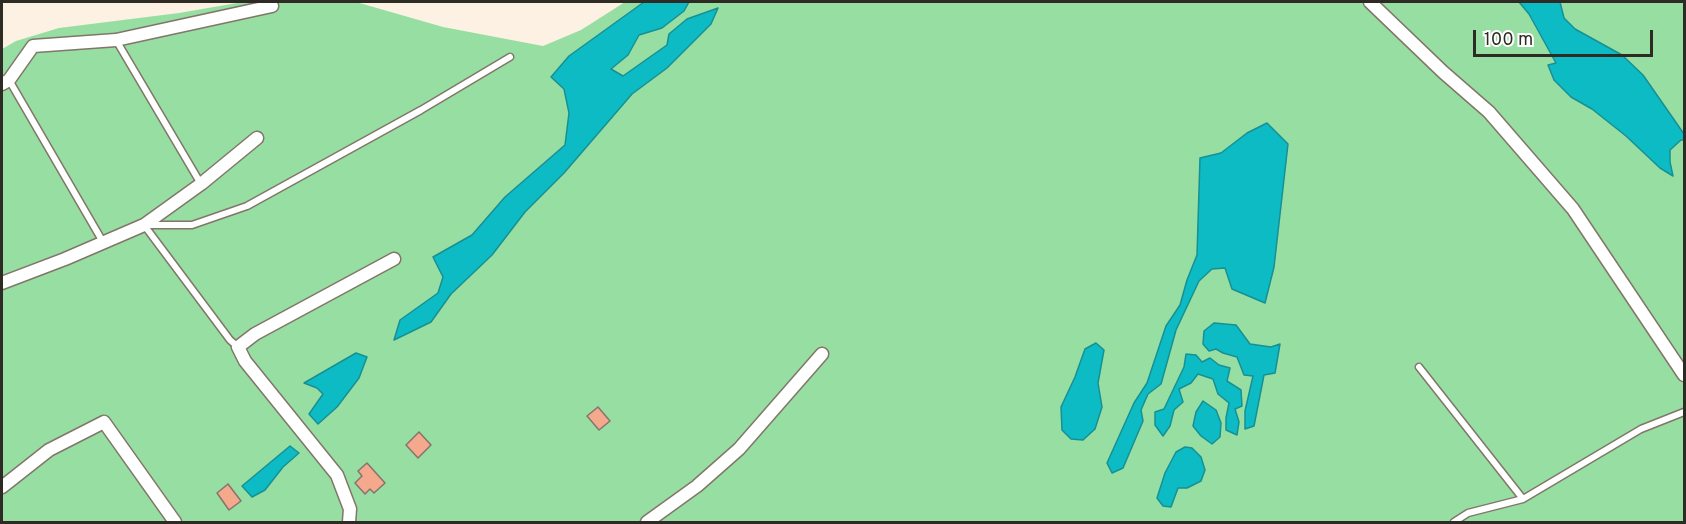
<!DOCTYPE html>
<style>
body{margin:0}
#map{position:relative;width:1686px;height:524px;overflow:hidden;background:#fcf1e2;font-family:Overpass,sans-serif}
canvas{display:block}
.frame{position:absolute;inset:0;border:3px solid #2e2a24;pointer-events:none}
.scale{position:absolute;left:1473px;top:30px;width:180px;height:27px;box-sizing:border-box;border:3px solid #2e2a24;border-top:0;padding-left:8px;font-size:18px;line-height:21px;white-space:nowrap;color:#2e2a24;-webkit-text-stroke:4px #fff;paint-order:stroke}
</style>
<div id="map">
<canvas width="1686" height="524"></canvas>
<div class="frame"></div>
<div class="scale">100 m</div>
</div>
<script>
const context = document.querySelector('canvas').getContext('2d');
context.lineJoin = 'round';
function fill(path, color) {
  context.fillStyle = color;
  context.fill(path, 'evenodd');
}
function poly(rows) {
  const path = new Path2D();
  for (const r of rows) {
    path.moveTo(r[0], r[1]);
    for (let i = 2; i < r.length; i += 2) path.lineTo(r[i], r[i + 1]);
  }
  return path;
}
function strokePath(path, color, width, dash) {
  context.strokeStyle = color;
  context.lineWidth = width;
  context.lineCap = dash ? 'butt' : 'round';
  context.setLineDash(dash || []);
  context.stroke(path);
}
fill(poly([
 [243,2,356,2,443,27,543,46,581,30,625,2,1684,2,1684,522,2,522,2,49,16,41,59,28,179,13]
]), '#96dea2');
const water = poly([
 [644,2,689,2,684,11,662,28,639,35,628,55,611,69,623,76,667,45,669,34,687,19,718,8,711,24,667,68,632,94,564,173,525,212,492,255,451,294,431,322,394,340,400,320,438,293,443,277,433,257,472,235,505,197,565,145,569,113,564,89,551,77,569,56,644,2],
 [1519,2,1560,2,1564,18,1575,29,1622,55,1643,75,1684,134,1684,140,1681,140,1670,150,1670,162,1673,176,1660,168,1626,136,1592,109,1571,97,1554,80,1548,65,1556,63,1529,14,1519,2],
 [1267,123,1288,144,1274,267,1265,303,1232,289,1225,268,1212,269,1199,281,1176,330,1161,384,1148,394,1141,410,1143,421,1123,468,1112,473,1107,463,1134,403,1147,383,1166,326,1180,305,1187,280,1197,255,1200,158,1221,153,1247,133,1267,123],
 [1214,323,1236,325,1250,344,1271,347,1280,344,1275,373,1264,375,1254,426,1245,429,1245,411,1253,376,1244,375,1237,357,1223,353,1216,349,1209,351,1203,344,1204,331,1214,323],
 [1096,343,1104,350,1098,383,1102,407,1095,429,1083,440,1071,439,1062,430,1061,407,1075,377,1085,349,1096,343],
 [356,353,367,357,359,378,337,407,318,424,309,414,323,394,317,388,304,383,356,353],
 [1186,354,1196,355,1202,362,1210,358,1219,365,1230,368,1227,381,1241,390,1242,406,1235,409,1239,422,1237,435,1226,430,1226,418,1229,403,1218,394,1213,379,1198,374,1191,383,1179,389,1183,402,1174,410,1170,426,1163,436,1155,425,1155,412,1164,409,1184,367,1186,354],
 [1203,401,1216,410,1221,423,1220,437,1212,444,1201,436,1193,426,1196,412,1203,401],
 [290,446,299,453,283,467,265,490,252,497,242,486,290,446],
 [1185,447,1192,448,1201,457,1205,470,1201,481,1187,488,1178,488,1171,507,1163,506,1157,498,1165,473,1176,452,1185,447]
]);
fill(water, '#0dbbc4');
strokePath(water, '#179094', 1.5);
const building = poly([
 [598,407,610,421,599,430,587,416,598,407],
 [419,432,431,445,418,458,406,445,419,432],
 [367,463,385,483,374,493,370,489,365,494,355,483,362,476,358,471,367,463],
 [228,484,241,501,229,510,217,493,228,484]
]);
fill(building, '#f4a98d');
strokePath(building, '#85746e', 1.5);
const lane = poly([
 [116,40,201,184],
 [9,80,103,242],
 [144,225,230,340,238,347],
 [145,225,192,225,247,206,421,110,510,57],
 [1419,367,1523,499],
 [1454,522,1468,513,1523,499,1641,429,1684,412]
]);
const street = poly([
 [1370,2,1443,72,1489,112,1573,209,1684,375],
 [2,84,9,80,33,46,116,40,272,6],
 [2,283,65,259,144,225,201,184,257,138],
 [2,487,49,450,104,422,175,522],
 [349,522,350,509,337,475,245,361,238,347,255,334,394,259],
 [647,522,697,486,739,449,822,354]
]);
strokePath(lane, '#817669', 9);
strokePath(street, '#817669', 15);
strokePath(lane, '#fff', 6);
strokePath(street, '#fff', 12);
</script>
